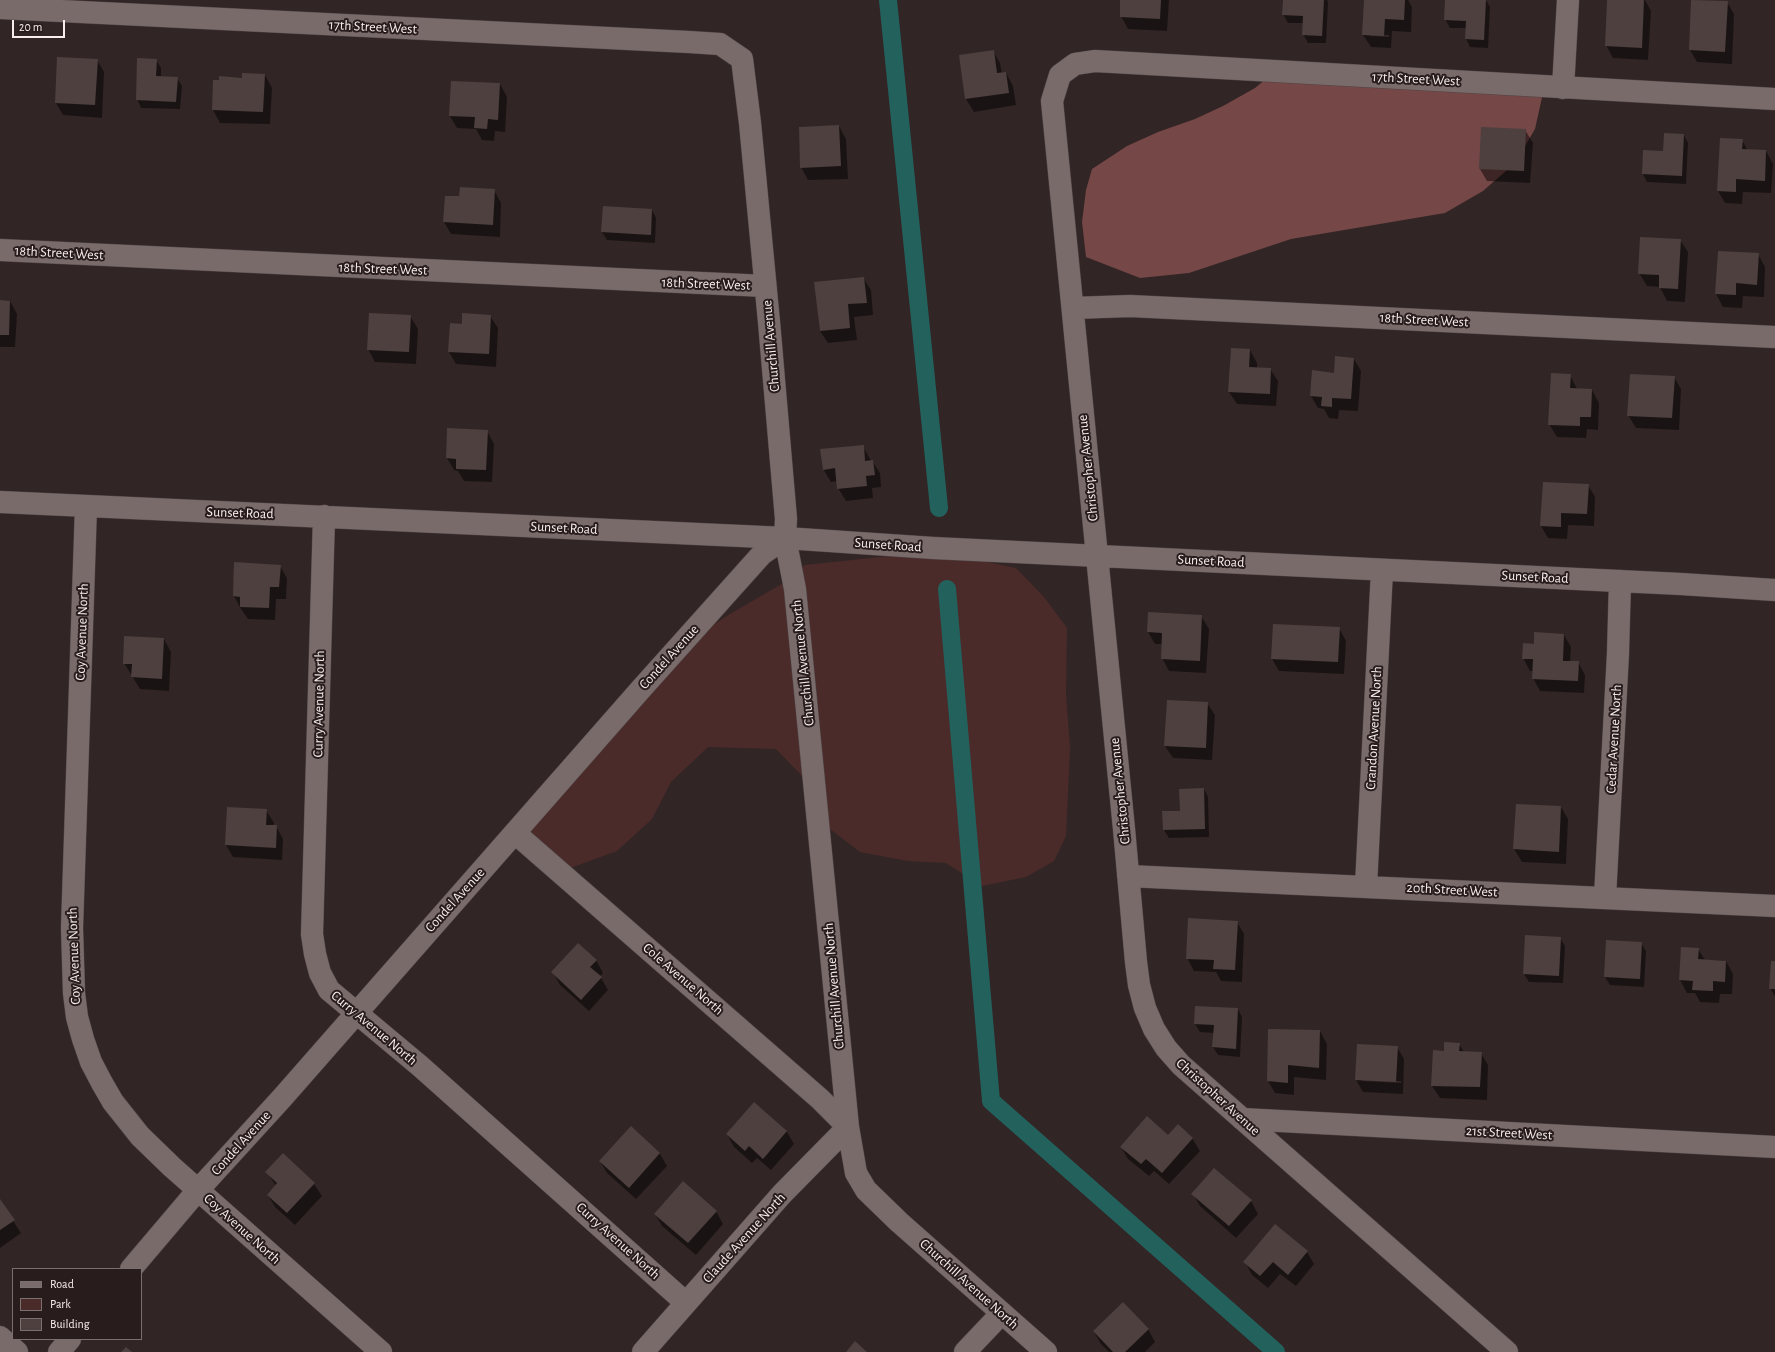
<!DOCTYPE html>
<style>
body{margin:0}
#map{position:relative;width:1775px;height:1352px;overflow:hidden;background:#322525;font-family:"Alegreya Sans",sans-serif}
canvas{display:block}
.legend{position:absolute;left:12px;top:1268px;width:130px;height:72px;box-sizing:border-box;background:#281c1c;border:1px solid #7b7070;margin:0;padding:5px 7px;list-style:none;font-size:12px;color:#f7eeed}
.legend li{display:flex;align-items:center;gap:8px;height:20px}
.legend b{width:20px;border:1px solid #7b7070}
.scale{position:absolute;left:12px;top:20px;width:53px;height:18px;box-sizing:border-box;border:2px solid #f7eeed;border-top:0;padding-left:5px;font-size:12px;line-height:14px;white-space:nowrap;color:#f7eeed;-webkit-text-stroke:3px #281c1c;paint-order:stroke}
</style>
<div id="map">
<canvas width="1775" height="1352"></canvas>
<ul class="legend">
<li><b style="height:5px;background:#7a6b6b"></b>Road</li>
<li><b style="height:11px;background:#4b2b2a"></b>Park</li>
<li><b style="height:11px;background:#4d403f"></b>Building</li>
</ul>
<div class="scale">20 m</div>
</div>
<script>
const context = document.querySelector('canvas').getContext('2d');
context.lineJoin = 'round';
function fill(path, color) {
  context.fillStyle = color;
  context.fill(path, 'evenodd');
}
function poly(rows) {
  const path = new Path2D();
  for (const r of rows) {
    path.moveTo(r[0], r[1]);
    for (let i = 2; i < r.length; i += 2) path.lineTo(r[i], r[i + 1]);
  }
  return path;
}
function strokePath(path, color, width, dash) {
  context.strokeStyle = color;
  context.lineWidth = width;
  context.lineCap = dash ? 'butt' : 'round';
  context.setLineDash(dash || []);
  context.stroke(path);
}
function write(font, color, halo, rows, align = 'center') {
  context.font = font + ' "Alegreya Sans",sans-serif';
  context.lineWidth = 4;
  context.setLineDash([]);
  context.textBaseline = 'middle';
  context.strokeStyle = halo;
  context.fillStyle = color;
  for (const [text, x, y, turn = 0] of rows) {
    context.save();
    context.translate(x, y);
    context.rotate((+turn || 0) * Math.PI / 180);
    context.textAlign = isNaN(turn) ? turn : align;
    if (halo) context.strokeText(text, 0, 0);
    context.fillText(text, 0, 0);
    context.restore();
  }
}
fill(poly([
 [919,553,954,555,1016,568,1044,597,1067,628,1066,694,1070,748,1066,836,1054,861,1026,877,982,886,946,863,908,861,860,852,826,826,804,778,776,749,708,747,671,782,652,819,617,851,570,868,523,833,528,800,552,773,579,752,679,648,730,614,780,585,805,565]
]), '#4b2b2a');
fill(poly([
 [1266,79,1543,93,1535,129,1515,163,1483,191,1445,213,1291,239,1189,273,1140,278,1086,257,1082,222,1086,190,1092,169,1127,146,1158,132,1195,119,1223,106,1255,88]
]), '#754746');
fill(poly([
 [1121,0,1169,0,1167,31,1128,29,1121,16],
 [1284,0,1327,0,1328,2,1326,43,1308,43,1303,34,1303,23,1288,23,1283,14],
 [1365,0,1408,0,1412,7,1411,32,1392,31,1391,48,1371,47,1363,35],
 [1370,34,1389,35,1389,37,1370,36],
 [1446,0,1486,0,1490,7,1488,48,1470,47,1466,39,1466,28,1450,28,1445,19],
 [1608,0,1645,0,1651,11,1648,60,1613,58,1606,45],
 [1727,2,1734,14,1732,64,1697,62,1690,50],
 [993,51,1000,63,1002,74,1006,73,1013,86,1016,105,974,112,966,99,960,56],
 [58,58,97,60,104,72,102,118,63,115,56,103],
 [156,60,161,68,161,77,177,78,182,86,180,109,141,108,137,99],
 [265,75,272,88,270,124,220,123,213,110,213,81],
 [500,84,507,97,505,132,495,131,494,141,482,140,476,129,457,128,450,116],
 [839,126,846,139,848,179,808,180,801,167],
 [1525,130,1533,143,1530,183,1487,181,1480,169],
 [1684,135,1688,143,1686,184,1647,182,1643,174],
 [1742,140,1748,151,1766,151,1773,164,1771,193,1743,192,1742,204,1725,203,1718,191],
 [494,190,501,203,500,237,451,234,444,222,460,198],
 [604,207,652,210,656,218,655,243,607,240,602,232],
 [1680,240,1688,252,1685,302,1667,301,1660,287,1647,286,1639,273],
 [1718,252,1758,254,1765,267,1764,297,1743,296,1742,308,1723,307,1716,294],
 [863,278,871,290,873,315,854,317,857,340,828,343,820,331,815,283],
 [0,301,10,301,17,314,15,347,0,347],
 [410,316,418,329,416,364,375,362,368,349],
 [490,316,498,328,496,367,456,364,449,352,451,324,463,325],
 [1250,350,1257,363,1257,368,1270,369,1278,381,1276,406,1237,404,1229,392],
 [1354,359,1361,371,1358,411,1339,410,1338,419,1329,418,1324,409,1318,408,1311,396],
 [1570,375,1577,389,1592,390,1599,403,1598,430,1587,429,1586,438,1557,437,1549,424],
 [1674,377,1681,389,1679,430,1636,428,1628,415],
 [487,431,494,444,492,482,464,481,458,471,454,470,447,458],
 [863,446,871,461,872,461,880,473,881,487,872,488,873,498,846,501,838,488,838,481,831,482,823,469],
 [1588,485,1595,497,1594,526,1568,525,1567,539,1548,538,1541,526],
 [235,564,280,566,287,578,286,599,276,599,275,620,248,619,241,609,234,596],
 [1201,616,1209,629,1206,673,1169,671,1162,658,1163,644,1155,644,1148,632],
 [1339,628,1346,641,1344,674,1279,671,1272,659],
 [1564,635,1571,647,1570,662,1578,662,1585,675,1584,693,1540,691,1533,678,1534,671,1530,671,1523,658,1535,645],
 [164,639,171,652,169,691,140,689,124,663],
 [1207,703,1215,715,1212,760,1173,758,1165,746],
 [1204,789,1208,797,1209,837,1169,838,1164,830],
 [1517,805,1561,807,1568,819,1566,864,1522,862,1514,849],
 [266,810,274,823,273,826,276,826,283,839,282,860,233,857,226,845],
 [1237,922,1244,934,1242,982,1221,981,1216,972,1194,971,1187,958],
 [1560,938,1565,946,1563,983,1529,982,1524,974],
 [1641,943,1646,951,1644,987,1610,985,1605,977],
 [1682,948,1698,949,1705,960,1726,961,1733,974,1732,994,1720,994,1719,1003,1700,1002,1695,993,1687,993,1680,980],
 [596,960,603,973,600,976,608,990,589,1011,560,985,553,972],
 [1775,962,1775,996,1770,988],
 [1238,1009,1242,1017,1240,1057,1218,1055,1213,1047,1214,1033,1200,1032,1195,1024],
 [1320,1031,1327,1044,1326,1080,1294,1077,1294,1095,1275,1093,1268,1081],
 [1459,1044,1464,1052,1481,1053,1488,1065,1487,1100,1440,1098,1432,1086,1445,1052],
 [1397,1047,1404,1059,1403,1094,1363,1092,1356,1080],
 [1362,1079,1401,1081,1401,1083,1362,1081],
 [754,1104,787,1132,794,1144,771,1170,757,1158,752,1163,734,1147,727,1134],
 [631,1127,660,1154,667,1166,636,1199,607,1173,600,1161],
 [1168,1137,1192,1138,1200,1151,1169,1184,1154,1171,1149,1176,1128,1159,1121,1147],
 [283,1155,314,1184,322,1196,295,1225,275,1207,268,1195,276,1186,267,1172],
 [1193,1194,1251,1201,1258,1214,1236,1238,1200,1206],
 [0,1201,21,1233,0,1248],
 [716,1211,723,1224,696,1255,662,1226,655,1214],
 [1307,1252,1314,1264,1296,1286,1280,1274,1268,1288,1252,1275,1245,1262],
 [1148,1329,1155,1342,1145,1352,1109,1352,1101,1344,1094,1332]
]), '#0007');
strokePath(poly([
 [888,0,939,508],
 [947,589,991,1101,1276,1352]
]), '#23615d', 18);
fill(poly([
 [1120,0,1161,0,1160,19,1120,17],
 [1283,0,1324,0,1322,36,1302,35,1303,16,1282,15],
 [1364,0,1405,0,1404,20,1385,19,1384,36,1362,35],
 [1445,0,1486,0,1484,40,1465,39,1466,21,1444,20],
 [1607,0,1644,0,1642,48,1605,46],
 [1691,0,1728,1,1725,52,1689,50],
 [994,50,997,73,1006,72,1009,93,965,99,959,55],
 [57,57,98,59,95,105,55,103],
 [137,58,157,59,156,76,178,77,176,102,136,100],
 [242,73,265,74,263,112,212,110,213,80,219,80,219,76,242,78],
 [451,81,500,83,498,120,488,119,487,129,474,128,475,117,449,116],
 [839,125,841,166,800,168,799,127],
 [1481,127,1526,129,1524,171,1479,169],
 [1664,133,1684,134,1682,176,1642,174,1643,150,1663,151],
 [1720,138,1743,139,1742,149,1766,150,1765,181,1736,179,1736,192,1717,191],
 [460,187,495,189,493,225,443,222,445,196,459,196],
 [603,206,652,209,651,235,601,232],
 [1640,237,1681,239,1678,289,1659,288,1659,275,1638,274],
 [1718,251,1759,253,1757,285,1736,283,1736,295,1715,294],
 [864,277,867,303,848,304,850,328,820,331,814,282],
 [0,300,10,301,9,335,0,335],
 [369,313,411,315,409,352,367,350],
 [462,313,491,315,489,354,448,352,450,323,462,324],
 [1231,348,1250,349,1249,367,1271,368,1270,394,1228,392],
 [1335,356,1354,358,1351,399,1332,398,1332,407,1321,406,1322,397,1310,396,1312,370,1334,373],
 [1551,373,1571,374,1570,388,1592,389,1591,417,1580,417,1580,426,1548,425],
 [1630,374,1675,376,1672,418,1627,416],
 [447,428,488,430,486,470,456,469,456,459,446,458],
 [864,445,865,461,873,460,875,475,866,476,867,486,837,489,835,468,823,470,820,449],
 [1543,482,1589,484,1587,514,1561,513,1561,527,1540,526],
 [234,562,281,565,279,587,270,587,269,608,240,607,240,597,233,596],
 [1148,612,1202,615,1200,661,1161,659,1162,633,1147,632],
 [1273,624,1340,627,1338,662,1271,659],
 [1534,632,1564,634,1563,661,1579,661,1578,681,1532,679,1533,659,1522,659,1523,643,1534,644],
 [124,636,164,638,162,679,131,677,132,664,123,664],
 [1167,700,1208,702,1206,748,1164,746],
 [1204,788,1205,829,1163,830,1162,811,1180,811,1179,789],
 [1516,804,1561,806,1559,852,1513,849],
 [227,807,267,809,266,825,277,825,276,848,225,845],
 [1188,918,1238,921,1235,970,1213,969,1214,960,1186,959],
 [1525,935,1561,937,1559,976,1523,974],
 [1606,940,1642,942,1640,979,1604,977],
 [578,943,597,960,590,967,602,977,581,1000,551,972],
 [1681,947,1699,948,1698,959,1726,961,1725,982,1713,981,1713,991,1692,990,1693,981,1679,980],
 [1771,961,1775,961,1775,989,1769,989],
 [1195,1006,1238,1008,1236,1049,1212,1047,1214,1025,1194,1024],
 [1268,1029,1320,1030,1319,1068,1288,1065,1288,1083,1267,1081],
 [1444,1042,1460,1043,1459,1051,1482,1052,1480,1087,1431,1086,1433,1050,1444,1051],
 [1357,1044,1398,1046,1396,1082,1355,1080],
 [754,1102,787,1131,763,1159,749,1146,745,1151,726,1134],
 [1147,1116,1168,1135,1178,1124,1193,1138,1162,1173,1146,1159,1141,1164,1120,1147],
 [631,1126,660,1153,629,1188,599,1161],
 [283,1153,315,1183,287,1213,267,1195,277,1183,265,1172],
 [1214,1168,1252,1200,1229,1226,1191,1194],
 [683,1181,717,1211,688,1243,654,1214],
 [0,1199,15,1220,0,1230],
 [1275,1224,1308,1251,1288,1275,1273,1262,1260,1276,1243,1262],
 [1123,1302,1149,1329,1125,1352,1113,1352,1093,1331],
 [855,1341,867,1352,846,1352],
 [126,1347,132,1352,121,1352]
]), '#4d403f');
const minor = poly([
 [0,8,689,42,720,44,742,59,750,123,769,322,786,519,785,538,795,589,848,1127,856,1173,866,1190,899,1222,1046,1352],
 [1563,88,1568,0],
 [0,250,765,286],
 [1073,308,1130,306,1775,337],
 [0,502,785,538,933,548,1681,584,1775,590],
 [86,506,72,928,74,993,77,1017,83,1039,91,1062,102,1083,113,1102,140,1136,172,1167,381,1352],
 [324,516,312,934,315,954,320,973,329,990,420,1066,686,1303],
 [515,833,820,1099,848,1127,782,1194,643,1352],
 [1128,876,1775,906],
 [1366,886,1382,570],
 [1605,897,1618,653,1620,581],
 [1242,1119,1775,1147],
 [131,1269,198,1190,282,1098,641,689,762,554,785,538],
 [0,1337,17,1352],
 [59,1352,70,1339],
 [965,1352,1001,1314],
 [1507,1352,1181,1065,1166,1048,1154,1029,1145,1008,1139,985,1136,962,1124,829,1052,101,1060,75,1075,64,1095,61,1775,99]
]);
strokePath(minor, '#4e4444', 23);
strokePath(minor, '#7a6b6b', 22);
write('14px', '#f7eeed', '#281c1c', [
 ["17th Street West",373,27,3],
 ["17th Street West",1416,79,3],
 ["18th Street West",59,253,3],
 ["18th Street West",383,269,2],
 ["18th Street West",706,284,2],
 ["18th Street West",1424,320,3],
 ["Churchill Avenue",771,346,-95],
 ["Christopher Avenue",1088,468,-96],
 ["Sunset Road",240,513,2],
 ["Sunset Road",564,528,3],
 ["Sunset Road",888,545,4],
 ["Sunset Road",1211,561,3],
 ["Sunset Road",1535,577,3],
 ["Coy Avenue North",82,632,-88],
 ["Condel Avenue",669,657,-48],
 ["Churchill Avenue North",803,663,-96],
 ["Curry Avenue North",319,704,-89],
 ["Crandon Avenue North",1374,728,-87],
 ["Cedar Avenue North",1614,739,-87],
 ["Christopher Avenue",1120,791,-96],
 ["20th Street West",1452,890,3],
 ["Condel Avenue",455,900,-48],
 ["Coy Avenue North",74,956,-92],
 ["Cole Avenue North",683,979,41],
 ["Churchill Avenue North",834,986,-95],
 ["Curry Avenue North",374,1028,40],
 ["Christopher Avenue",1218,1097,42],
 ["21st Street West",1509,1133,3],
 ["Condel Avenue",241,1143,-48],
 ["Coy Avenue North",242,1229,42],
 ["Claude Avenue North",744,1238,-48],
 ["Curry Avenue North",618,1241,42],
 ["Churchill Avenue North",969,1284,42]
]);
</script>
